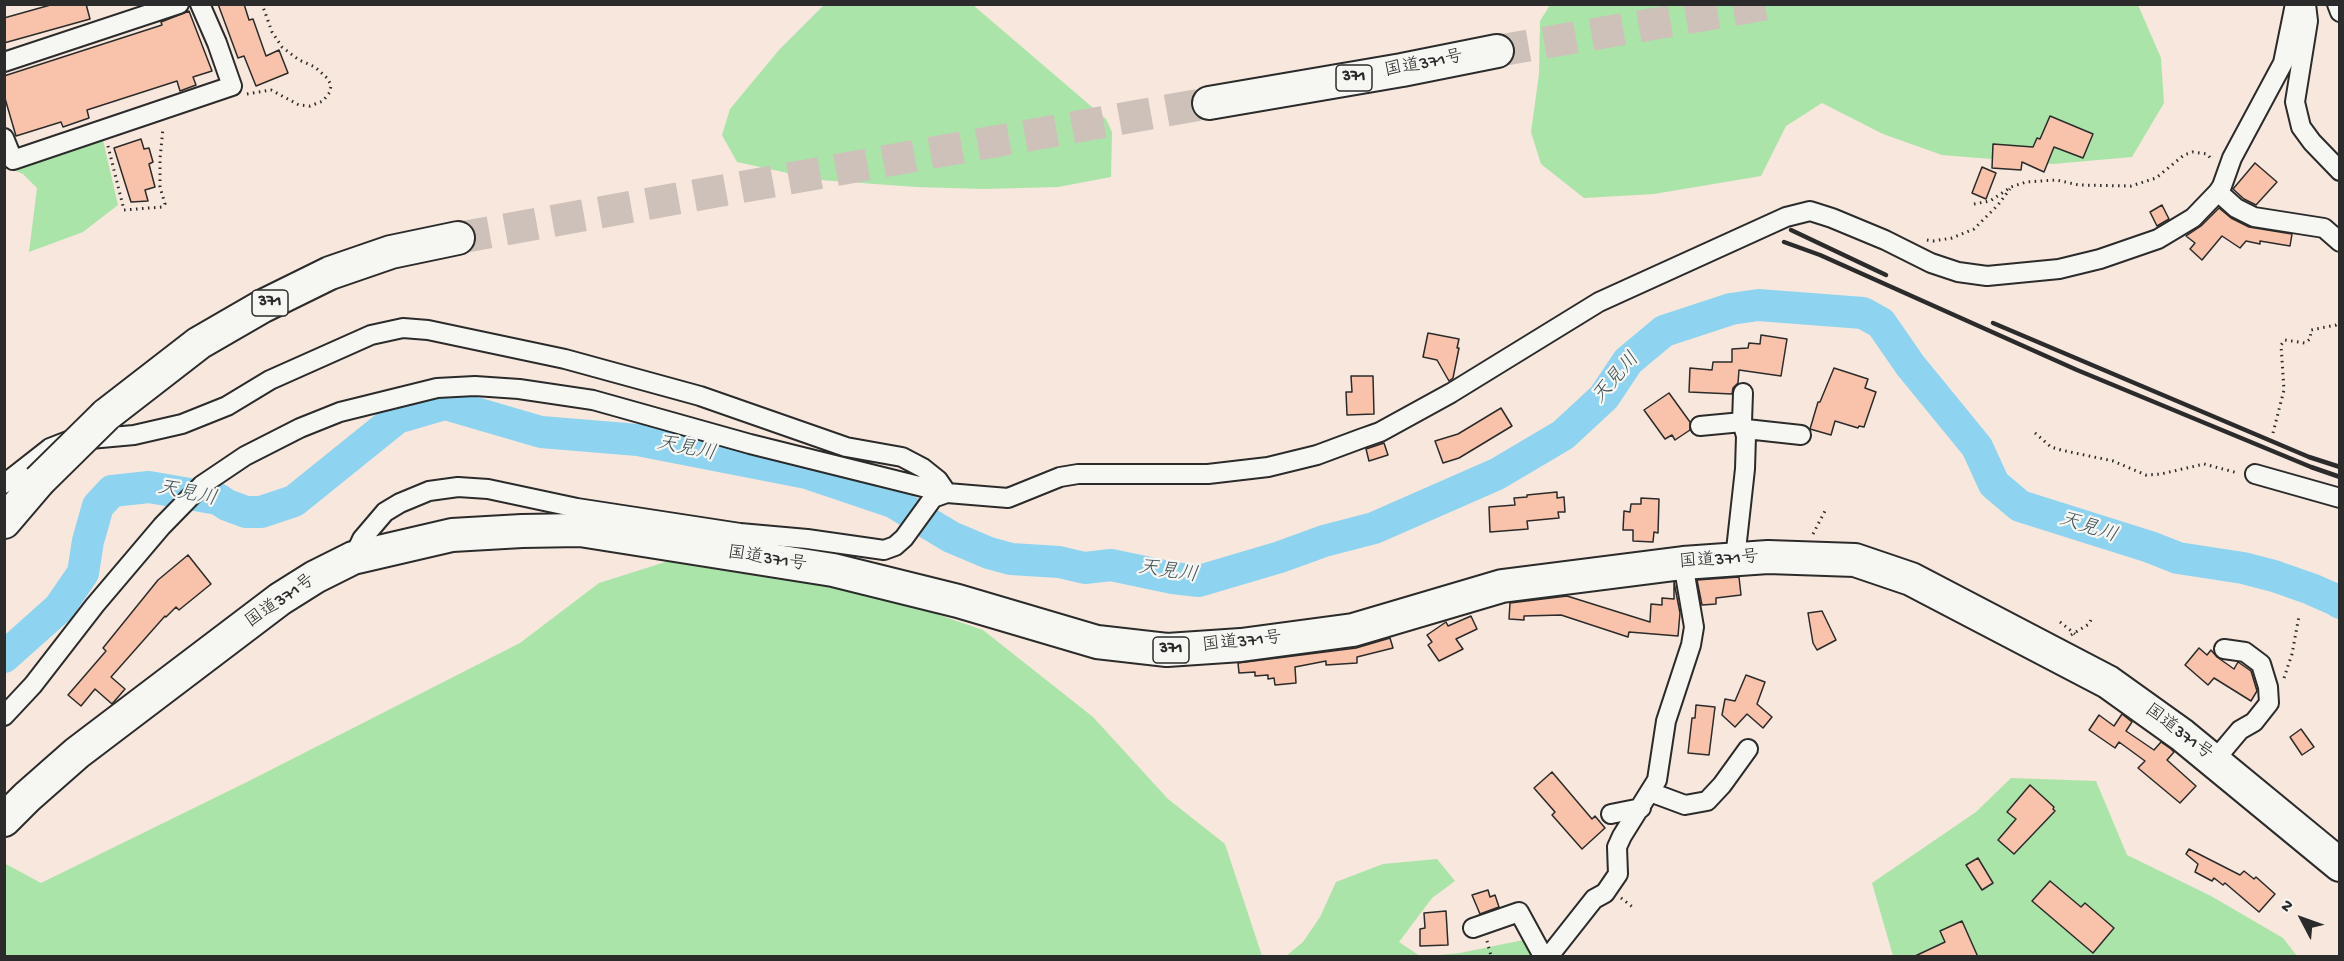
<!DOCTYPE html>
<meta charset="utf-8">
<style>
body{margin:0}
#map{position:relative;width:2344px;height:961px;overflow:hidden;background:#f7e7dc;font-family:"Gochi Hand",sans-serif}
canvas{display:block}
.frame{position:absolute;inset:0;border:6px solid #2b2b2b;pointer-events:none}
.north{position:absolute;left:2272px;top:889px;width:60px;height:60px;-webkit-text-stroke:4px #f6f6f2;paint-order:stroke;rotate:311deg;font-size:16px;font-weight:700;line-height:24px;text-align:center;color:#2b2b2b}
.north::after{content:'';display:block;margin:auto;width:21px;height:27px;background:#2b2b2b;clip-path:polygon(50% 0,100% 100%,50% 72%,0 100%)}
</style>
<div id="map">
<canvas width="2344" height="961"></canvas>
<div class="frame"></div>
<div class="north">N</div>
</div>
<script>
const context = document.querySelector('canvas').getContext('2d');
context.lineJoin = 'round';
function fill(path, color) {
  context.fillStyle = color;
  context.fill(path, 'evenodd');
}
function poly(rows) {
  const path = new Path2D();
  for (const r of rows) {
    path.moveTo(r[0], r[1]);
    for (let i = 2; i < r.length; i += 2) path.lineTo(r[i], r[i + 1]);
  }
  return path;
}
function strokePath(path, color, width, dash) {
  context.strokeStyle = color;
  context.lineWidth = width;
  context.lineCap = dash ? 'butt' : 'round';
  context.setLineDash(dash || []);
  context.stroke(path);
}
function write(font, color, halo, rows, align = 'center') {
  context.font = font + ' "Gochi Hand","Klee One",sans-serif';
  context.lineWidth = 4.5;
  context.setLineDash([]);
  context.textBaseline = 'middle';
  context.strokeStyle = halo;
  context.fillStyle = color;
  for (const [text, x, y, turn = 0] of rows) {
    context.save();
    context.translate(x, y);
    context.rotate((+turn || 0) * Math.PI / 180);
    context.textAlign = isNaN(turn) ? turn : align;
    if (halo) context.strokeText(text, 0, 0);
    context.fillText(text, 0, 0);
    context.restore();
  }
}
fill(poly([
 [824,5,973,5,1106,119,1112,132,1111,177,1058,187,984,189,916,187,820,180,737,162,722,135,730,109,779,50],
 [1550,5,2138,5,2161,58,2164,103,2132,157,2053,164,1942,155,1883,134,1822,103,1786,126,1761,176,1654,194,1584,198,1541,164,1531,132,1539,74,1540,21],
 [103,140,118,205,83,232,29,252,37,188,23,174,13,170],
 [678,558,783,570,881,595,983,630,1093,717,1168,799,1225,844,1262,956,5,956,4,863,41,883,249,781,520,643,599,583],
 [2011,778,2096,781,2127,855,2211,896,2283,938,2297,956,1893,956,1872,883,1976,812],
 [1437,859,1455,881,1432,898,1399,942,1420,956,1286,956,1303,942,1320,917,1336,882,1383,864],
 [1538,937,1536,956,1429,956,1460,953]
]), '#aae4a9');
strokePath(poly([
 [4,657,59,608,83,573,88,541,98,506,112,491,149,487,218,499,227,505,246,512,261,512,294,501,397,418,445,404,541,432,638,440,807,473,893,502,951,537,989,553,1011,559,1059,562,1085,568,1111,565,1173,578,1199,581,1280,557,1324,541,1374,528,1497,474,1563,435,1604,397,1628,361,1664,331,1731,309,1758,305,1863,313,1881,323,1910,365,1977,447,1994,484,2020,506,2150,547,2178,558,2243,568,2274,576,2311,589,2336,600,2340,603]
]), '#8ed4f0', 32);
const building = poly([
 [54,4,86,4,90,19,4,43,4,18,54,4],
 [218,4,244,4,249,20,253,19,266,56,279,50,288,73,256,86,244,56,238,58,218,4],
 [189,11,212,71,193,77,196,85,180,91,177,81,87,110,89,118,63,127,61,122,16,136,4,95,4,76,162,25,161,22,189,11],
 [2050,116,2093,134,2083,158,2054,147,2044,172,2022,162,2021,170,1992,168,1993,144,2033,147,2037,138,2040,139,2050,116],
 [141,139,144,149,149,148,153,162,149,164,155,187,145,190,148,201,131,202,114,148,141,139],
 [2255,163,2277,182,2256,205,2244,199,2233,189,2255,163],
 [1982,167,1996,173,1986,199,1972,193,1982,167],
 [2162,205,2169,219,2157,226,2150,212,2162,205],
 [2219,208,2231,218,2249,227,2292,234,2290,246,2260,241,2260,244,2246,241,2240,248,2222,236,2202,260,2190,249,2195,243,2186,236,2201,226,2219,208],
 [1428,333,1459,339,1457,348,1459,348,1453,378,1449,381,1437,360,1423,357,1428,333],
 [1761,335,1787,339,1781,376,1739,370,1738,383,1733,388,1732,394,1689,392,1690,368,1712,370,1713,362,1732,362,1732,349,1748,348,1749,343,1760,344,1761,335],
 [1834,368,1868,379,1865,388,1876,392,1864,427,1859,426,1858,428,1835,421,1831,435,1810,429,1818,402,1820,402,1834,368],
 [1351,376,1373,376,1374,414,1347,415,1346,392,1352,392,1351,376],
 [1669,393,1690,422,1690,430,1675,440,1672,435,1665,439,1644,410,1669,393],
 [1501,408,1512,426,1459,458,1443,463,1435,441,1458,434,1501,408],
 [1384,443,1388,455,1369,461,1366,449,1384,443],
 [1557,492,1557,498,1564,497,1565,512,1558,512,1559,518,1527,521,1528,529,1490,532,1489,507,1515,505,1514,498,1527,497,1527,495,1557,492],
 [1641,498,1659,499,1658,533,1654,532,1653,542,1633,541,1633,530,1623,530,1624,511,1630,512,1631,504,1641,504,1641,498],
 [188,555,211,584,179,610,176,607,166,617,165,616,111,677,125,689,112,704,95,689,81,706,68,695,106,651,103,648,158,580,188,555],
 [1739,577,1741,595,1716,598,1716,604,1702,605,1697,580,1739,577],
 [1674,582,1680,613,1678,636,1629,632,1628,637,1561,615,1524,616,1524,620,1509,619,1510,603,1567,596,1650,622,1651,604,1662,605,1662,598,1674,599,1674,582],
 [1822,611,1836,640,1817,650,1813,643,1808,613,1822,611],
 [1471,616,1477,629,1456,639,1463,649,1439,661,1428,645,1432,642,1427,635,1446,622,1448,626,1471,616],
 [1390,638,1393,648,1357,657,1357,663,1326,665,1326,661,1295,667,1296,683,1275,685,1274,678,1268,679,1268,675,1255,676,1255,672,1239,673,1238,663,1356,648,1390,638],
 [2199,648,2207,655,2211,650,2217,657,2234,669,2238,662,2251,671,2257,691,2251,701,2214,678,2208,685,2185,665,2199,648],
 [1746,675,1765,682,1757,704,1772,717,1763,728,1747,714,1735,727,1722,715,1725,699,1735,701,1746,675],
 [1696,705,1715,707,1709,755,1688,753,1692,718,1695,718,1696,705],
 [2122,714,2132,722,2126,731,2154,750,2161,742,2171,749,2174,752,2167,760,2196,786,2180,803,2138,768,2145,761,2119,742,2115,748,2089,730,2099,715,2114,726,2122,714],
 [2301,729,2314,747,2302,755,2290,737,2301,729],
 [1552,772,1592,819,1595,816,1605,828,1582,849,1552,815,1555,812,1534,788,1552,772],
 [2030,785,2054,807,2053,809,2055,811,2014,854,1998,840,2016,819,2007,812,2030,785],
 [2189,849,2240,875,2244,871,2254,879,2256,877,2275,894,2259,912,2225,883,2223,885,2214,878,2212,881,2195,872,2198,864,2186,854,2189,849],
 [1978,858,1993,883,1982,890,1966,865,1978,858],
 [2050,881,2081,907,2085,903,2114,928,2093,953,2032,901,2050,881],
 [1488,890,1490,897,1495,895,1499,907,1480,914,1472,895,1488,890],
 [1446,911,1448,945,1420,946,1420,929,1425,928,1424,913,1446,911],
 [1962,921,1978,957,1913,957,1945,942,1940,931,1962,921]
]);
fill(building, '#f8c3aa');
strokePath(building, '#2b2b2b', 1.5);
strokePath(poly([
 [1497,51,1768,4],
 [458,238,1209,103]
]), '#cec1b9', 32, [32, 16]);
const minor = poly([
 [2306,4,2308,21,2295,102,2301,127,2312,142,2340,171],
 [2337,4,2340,12],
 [4,62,179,4],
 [4,138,13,160,232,86,217,43,200,4],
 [2218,192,2222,186,2232,158,2283,63,2295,4],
 [1700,426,1742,422],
 [1746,429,1801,435],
 [2255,474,2340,498],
 [4,484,50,448,68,441,134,435,182,424,227,406,270,380,371,335,403,328,428,330,565,359,700,396,846,447,902,457,923,468,938,480,947,493],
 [353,558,362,539,385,512,400,503,429,491,458,487,488,489,577,508,740,533,807,539,884,550,895,546,904,538,933,498,947,493],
 [1735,559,1745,469,1746,436,1742,422,1743,393],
 [4,716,33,685,95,605,162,526,202,485,245,456,300,428,340,412,437,388,475,386,519,389,593,400,750,444,947,493,1008,498,1060,477,1078,474,1208,474,1268,467,1317,455,1360,439,1380,432,1451,393,1599,302,1786,217,1810,211,1832,218,1885,240,1931,263,1958,272,1987,276,2059,269,2100,259,2158,239,2193,218,2218,192,2236,208,2254,217,2324,228,2340,242],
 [2217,763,2224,749,2240,730,2254,722,2269,703,2268,687,2261,664,2245,652,2224,649],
 [1650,792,1685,805,1707,801,1722,785,1748,749],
 [1611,814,1641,808],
 [1473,928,1519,912,1543,956],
 [1549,956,1594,899,1605,893,1618,874,1617,847,1622,836,1657,780,1666,721,1691,645,1694,627,1683,563]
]);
const trunk = poly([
 [1209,103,1402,70,1497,51],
 [106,415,199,343,263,306,330,273,391,252,458,238],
 [4,522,39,481],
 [4,820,27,797,77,753,280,599,315,577,353,558,452,535,522,531,580,530,833,570,958,601,1097,642,1167,650,1241,645,1353,630,1502,586,1683,563,1768,557,1855,560,1911,579,2108,682,2182,735,2340,865]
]);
strokePath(minor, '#2b2b2b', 22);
strokePath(trunk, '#2b2b2b', 36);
strokePath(poly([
 [247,94,271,90,299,105,310,106,323,101,330,92,331,85,327,78,315,67,299,60,282,47,272,32,262,4],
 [108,146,124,210,162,207,165,204,160,187,160,159,163,128],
 [1974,204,1990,201,2011,187,2026,182,2056,180,2079,185,2131,186,2156,178,2184,155,2193,152,2207,154,2212,160],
 [1927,240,1933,241,1952,238,1974,229,1998,205,2010,189],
 [2035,433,2051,447,2061,450,2113,461,2146,475,2161,474,2204,464,2238,473],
 [2273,433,2284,390,2281,345,2285,340,2305,343,2310,339,2311,330,2336,325,2340,322],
 [1813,534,1826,509],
 [2060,622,2075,634],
 [2071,635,2089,624,2092,618],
 [2284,678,2292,654,2299,616],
 [1621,898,1634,908],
 [1487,941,1491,956]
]), '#2b2b2b', 3, [1.5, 4.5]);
strokePath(minor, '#f6f6f2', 18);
strokePath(trunk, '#f6f6f2', 32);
strokePath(poly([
 [1791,230,1886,275],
 [1784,242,1820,255,2077,370,2311,467,2340,477],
 [1993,323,2309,457,2340,467]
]), '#2b2b2b', 4.5);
const trunkBridge = poly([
 [39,481,106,415]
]);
strokePath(trunkBridge, '#2b2b2b', 36, []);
strokePath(trunkBridge, '#f6f6f2', 32);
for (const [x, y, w] of [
 [1354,78,36],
 [270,303,36],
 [1171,650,36]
]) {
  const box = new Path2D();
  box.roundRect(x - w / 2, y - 13, w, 26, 4.5);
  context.fillStyle = '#f6f6f2';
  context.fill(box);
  strokePath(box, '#2b2b2b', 1.5);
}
write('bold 16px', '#2b2b2b', null, [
 ["371",1354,78],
 ["371",270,303],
 ["371",1171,650]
]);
write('18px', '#2b2b2b', '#f6f6f2', [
 ["国道371号",1424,65,-11],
 ["国道371号",767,560,9],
 ["国道371号",1719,561,-4],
 ["国道371号",281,602,-35],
 ["国道371号",1242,643,-6],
 ["国道371号",2178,733,37]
]);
write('italic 20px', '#44555c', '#f6f6f2', [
 ["天見川",1617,379,-49],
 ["天見川",686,450,11],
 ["天見川",187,495,12],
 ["天見川",2088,529,18],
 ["天見川",1168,573,8]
]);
</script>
